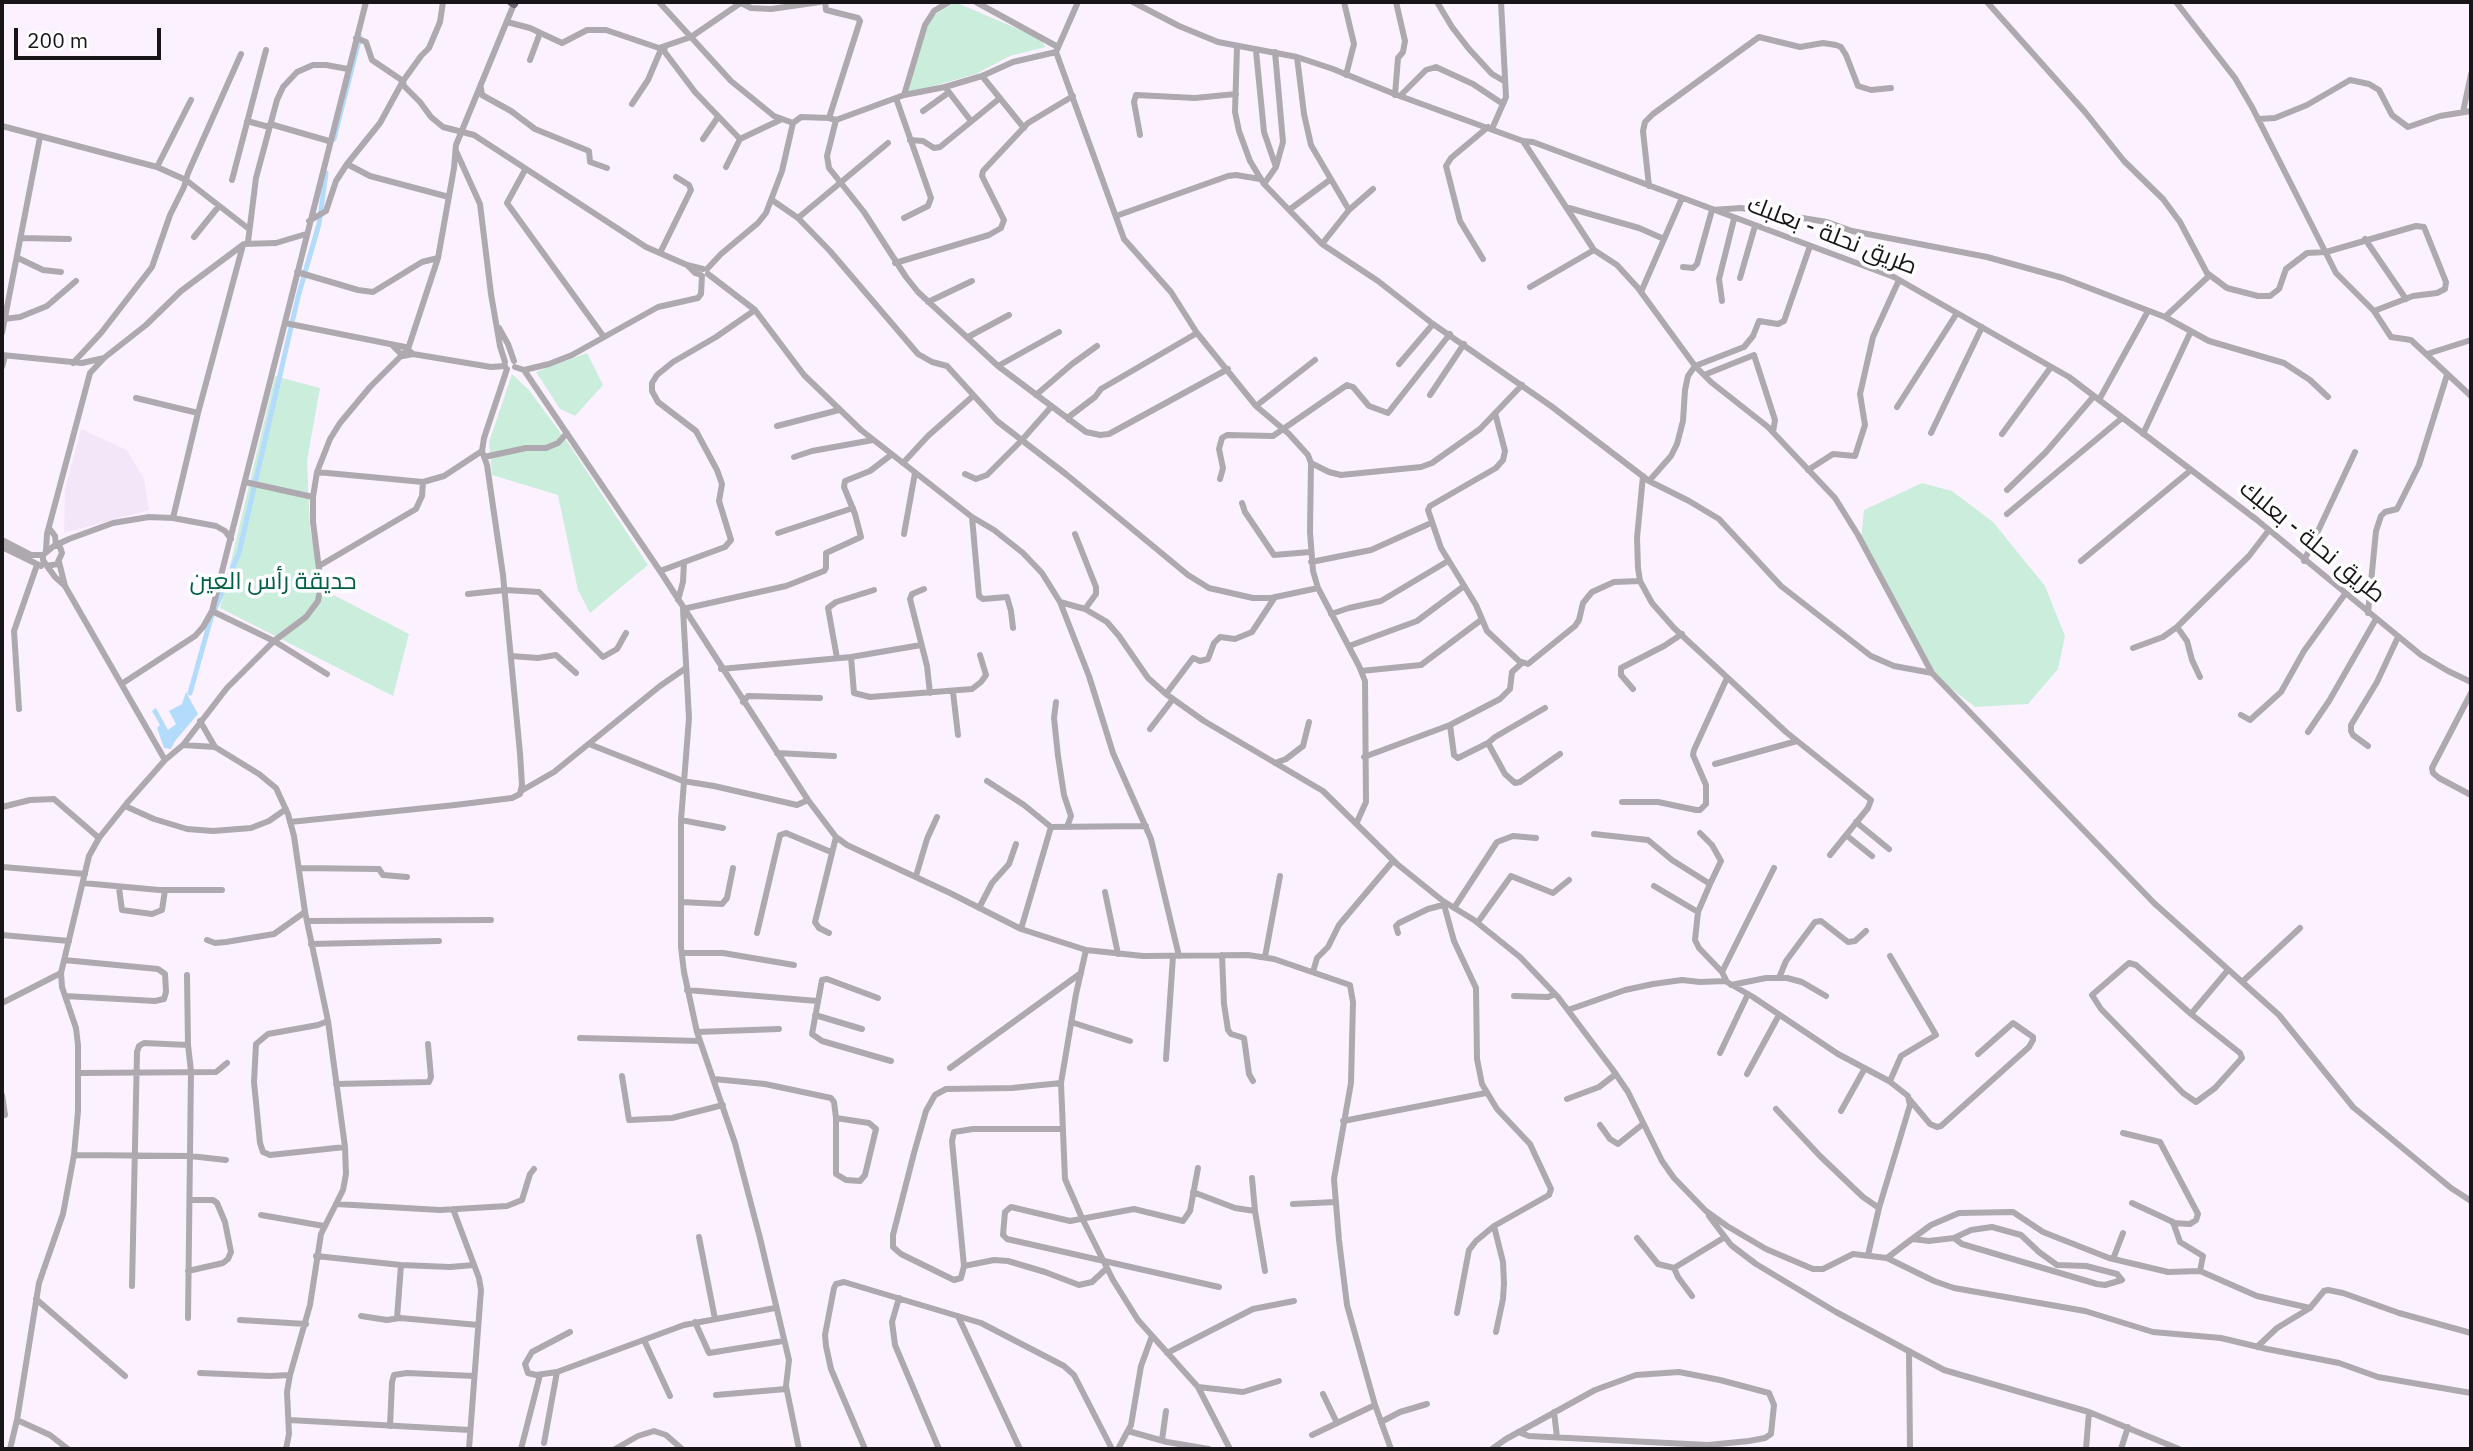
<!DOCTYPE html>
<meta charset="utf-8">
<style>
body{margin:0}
#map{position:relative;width:2473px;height:1451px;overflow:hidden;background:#fcf2ff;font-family:"IBM Plex Sans",sans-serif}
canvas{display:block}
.frame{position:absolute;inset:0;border:4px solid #181519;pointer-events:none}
.scale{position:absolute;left:14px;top:28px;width:147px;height:32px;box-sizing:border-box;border:4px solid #181519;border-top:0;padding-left:9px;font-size:21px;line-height:24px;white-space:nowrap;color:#181519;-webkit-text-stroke:5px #fff;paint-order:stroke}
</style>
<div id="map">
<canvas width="2473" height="1451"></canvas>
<div class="frame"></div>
<div class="scale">200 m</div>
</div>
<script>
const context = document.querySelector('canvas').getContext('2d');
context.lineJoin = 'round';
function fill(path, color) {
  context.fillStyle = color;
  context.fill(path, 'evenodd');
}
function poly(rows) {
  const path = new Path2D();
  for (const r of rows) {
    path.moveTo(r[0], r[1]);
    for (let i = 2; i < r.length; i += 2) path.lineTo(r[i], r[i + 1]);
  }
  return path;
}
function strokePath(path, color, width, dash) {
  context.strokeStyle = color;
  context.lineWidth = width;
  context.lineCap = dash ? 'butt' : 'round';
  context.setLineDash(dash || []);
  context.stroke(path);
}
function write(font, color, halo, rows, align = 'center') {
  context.font = font + ' "IBM Plex Sans",Cairo,sans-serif';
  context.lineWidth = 7;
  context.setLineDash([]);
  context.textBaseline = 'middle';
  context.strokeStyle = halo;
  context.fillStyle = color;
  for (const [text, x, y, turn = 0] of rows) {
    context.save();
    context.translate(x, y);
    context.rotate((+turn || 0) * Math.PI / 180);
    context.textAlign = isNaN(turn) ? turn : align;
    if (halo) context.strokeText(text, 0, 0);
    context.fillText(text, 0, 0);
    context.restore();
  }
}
fill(poly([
 [81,429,127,450,144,479,149,510,64,533,65,489]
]), '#f4e6f9');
fill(poly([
 [955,2,1039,38,1046,47,1010,56,976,74,908,93,906,86,928,19],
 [587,353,603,385,575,416,560,409,536,372],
 [512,374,529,390,571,447,648,565,590,613,578,590,558,495,492,475,489,442],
 [275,376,320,388,307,461,310,529,322,589,409,634,393,696,220,608],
 [1922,483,1952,491,1993,522,2045,586,2065,636,2058,669,2028,704,1975,707,1939,679,1861,541,1864,510]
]), '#cbeddc');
fill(poly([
 [186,692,198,714,175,741,171,749,164,748,157,728,160,725,152,711,156,708,168,730,176,724,169,711,182,704]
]), '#b3dbfb');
strokePath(poly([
 [334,139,360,37],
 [190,693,211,618,239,553,298,297,319,224,326,173]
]), '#b3dbfb', 5);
strokePath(poly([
 [659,2,731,81,774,116,793,123,801,117,829,118,836,120,904,95,945,87,982,76,1013,62,1056,52,1078,2],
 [825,2,826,10,858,18,860,21,829,118],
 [976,2,1058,47],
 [1133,2,1179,26,1218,42,1297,57,1333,69,1397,95,1523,141,1533,142,1894,277,2069,377,2257,520,2421,655,2448,671,2471,682],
 [1344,2,1354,44,1346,75],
 [1437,2,1452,27,1469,49,1492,74,1504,81],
 [1987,2,2085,112,2124,161,2163,199,2180,222,2207,273,2227,288,2258,296,2270,296,2279,289,2286,269,2307,253,2326,252,2416,226,2424,227,2446,282,2445,289,2437,293,2413,296,2374,311],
 [2176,2,2235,78,2252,107,2336,273,2374,311,2391,337,2411,340,2471,396],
 [741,3,751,8,771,9,820,2],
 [507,22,530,28,562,43,587,30,606,30,659,48,691,37,742,2],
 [356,38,366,42,372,60,403,81,421,56,429,48,440,22,443,2],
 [665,47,664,51,695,92,740,139],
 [1237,47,1235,112,1239,131,1250,161,1264,184,1322,244,1378,281,1433,324,1551,406,1649,481,1671,456,1677,444,1683,421,1685,390,1688,376,1695,366,1638,288,1617,265,1594,250,1523,141],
 [1256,51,1264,132,1276,167],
 [1056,52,1124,239,1171,292,1197,333,1256,406,1289,434,1308,455,1311,463,1310,532,1313,571,1318,588,1359,666,1365,681,1366,802,1357,822],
 [1297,57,1304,114,1311,145,1349,210],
 [530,60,540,33],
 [982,76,1024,128],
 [403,81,404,86,420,102,431,117,443,127,474,135,646,247,687,265,703,269],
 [945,87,971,121],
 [481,88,482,95,511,111,535,129,589,151,590,162,607,168],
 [904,95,925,25,934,11,949,2],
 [1395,95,1398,58,1403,52,1405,41,1396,2],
 [1400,96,1426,70,1436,67,1473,84,1503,104],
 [896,98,931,198,928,206,904,218],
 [632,104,648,80,662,47],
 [923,111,948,93],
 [2463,112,2471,74],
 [2258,119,2275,118,2307,105,2350,80,2369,84,2379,90,2392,115,2408,127,2440,116,2471,111],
 [836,120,827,156,829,168,864,212,906,277,918,292,998,366,1086,432,1100,435,1109,434,1228,369],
 [247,121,269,127],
 [270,124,329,141],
 [2,126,157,167,186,180,249,229],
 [1492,129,1506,97,1501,2],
 [1140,135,1134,102,1136,95,1195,98,1236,94],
 [703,139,718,117],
 [910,140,923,141,934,148,940,147,1000,98],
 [456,151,480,204,491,294,500,346,505,362],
 [347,164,370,176,449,197],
 [157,167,191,100],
 [726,167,740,139,780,120],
 [525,170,507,203,604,337],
 [232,180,266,50],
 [1264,184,1276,167,1283,142,1275,52],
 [1649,186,1643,131,1645,122,1653,114,1759,37,1800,47,1823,43,1836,45,1841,47,1846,55,1858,86,1871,90,1891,88],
 [772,200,798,218,830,251,918,354,932,362,947,366,997,421,1067,475,1188,575,1209,588,1253,598,1271,598,1318,588],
 [1569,208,1639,228,1664,239],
 [1289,210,1331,179],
 [1116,216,1228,176,1236,175,1260,179],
 [798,218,888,143],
 [309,221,326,211,336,181,347,164,380,123,403,81],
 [194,237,219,206],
 [21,238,69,239],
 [2365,239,2406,299],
 [248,242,256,178,277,100,283,87,297,72,313,65,326,65,348,69],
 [1322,244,1349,210,1373,189],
 [1810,246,1784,321,1778,324,1759,321,1753,336,1744,347,1695,366,1711,382,1768,427,1835,498,1858,535,1932,673],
 [660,253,691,190,689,185,676,177],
 [18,258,43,270,61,272],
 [1483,259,1460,221,1446,166,1451,158,1488,127],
 [895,263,989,235,1001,228,1004,220,982,176,983,171,1028,123,1073,96],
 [687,265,695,273,701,275],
 [1683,267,1693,268,1697,264,1712,210,1741,208,1827,222,1852,231,1987,257,2063,278,2165,317,2209,341,2284,363,2310,380,2328,397],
 [707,269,721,254,758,223,766,213,782,171,793,123],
 [297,272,358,290,373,292,422,262,438,258],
 [708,274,755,310,804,375,861,430,972,517,994,530,1023,553,1042,573,1060,602,1085,609,1107,622,1119,636,1148,678,1166,694,1204,721,1323,791,1397,864,1443,901,1474,920,1520,957,1558,997,1613,1070,1628,1092,1662,1161,1674,1178,1706,1211,1727,1226,1766,1249,1813,1269,1823,1269,1853,1254,1887,1258,1934,1281,1954,1288,2085,1311,2153,1332,2221,1338,2267,1349,2339,1363,2378,1377,2471,1393],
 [1740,278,1755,226],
 [1530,287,1594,250],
 [1641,292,1682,198],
 [1722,301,1719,279,1734,219],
 [928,302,972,281],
 [2165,317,2209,276],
 [4,319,20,317,47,306,76,281],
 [285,323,405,347,413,354],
 [499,328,508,344,514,361],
 [2,333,40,137],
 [968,337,1009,315],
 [393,346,403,356,413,354,491,367,505,366],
 [2427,354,2471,340],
 [2,355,82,363,104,358],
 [73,363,101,333,152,267,170,215,184,187,188,173,241,54],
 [1399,364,1433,324],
 [998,366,1059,332],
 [2,367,5,356],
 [515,367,524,370,660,571,808,800,836,837,847,845,950,893,1021,929,1086,950,1143,956,1248,955,1274,959,1350,985,1353,1002,1351,1083,1334,1179,1339,1240,1347,1305,1375,1405,1391,1449],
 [524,370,549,364,572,355,658,307,698,298,701,294,702,276],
 [1704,375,1754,355,1775,420,1773,432],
 [1036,395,1072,364,1097,346],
 [1430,395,1464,344],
 [136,398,198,413],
 [2099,400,2148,311],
 [1256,406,1315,360],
 [1897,407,1957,313],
 [1495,413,1505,451,1503,460,1496,468,1430,506,1428,510,1441,548,1476,605,1487,631,1519,661,1528,664,1575,626,1579,620,1583,603,1592,592,1614,582,1640,581],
 [1069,420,1070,416,1095,397,1101,389,1197,333],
 [777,426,839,410],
 [1931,433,1982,327],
 [2002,434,2051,367],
 [2143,434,2191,331],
 [484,457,526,448,546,448,558,443,567,433],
 [794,457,812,451,873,440],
 [903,463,928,436,973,396],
 [1311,463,1329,472,1341,475,1421,467,1432,463,1480,429,1522,385],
 [1808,470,1833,454,1855,456,1865,425,1860,394,1873,337,1899,280],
 [317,472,423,482,444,476,482,451],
 [965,474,976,479,987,475,1022,440,1051,407],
 [1643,476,1637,538,1638,568,1640,581,1652,603,1674,628,1786,732,1871,800,1868,808,1830,855],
 [1220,479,1223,468,1219,449,1222,438,1227,435,1273,436,1347,385,1353,387,1369,406,1388,413,1450,334],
 [1649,481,1689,501,1719,519,1781,586,1871,656,1894,666,1932,673,2154,903,2279,1015,2353,1107,2451,1188,2471,1201],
 [245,482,313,497],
 [2007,490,2046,452,2094,396],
 [1242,503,1245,512,1274,555,1310,552],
 [2007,514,2122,418],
 [972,517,979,596,983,599,1007,597,1011,611,1013,628],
 [173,518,198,413,243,245],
 [49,528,55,536,56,545],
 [778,533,853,508],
 [904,534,915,473],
 [1075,534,1096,587,1096,594,1085,609],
 [2,540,31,555,43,555],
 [55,545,60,547,62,553,57,564,47,566,43,560,43,555,55,545],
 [56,545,69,539,113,523,149,517,173,518,216,526,225,531,231,539],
 [2,547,41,566],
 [46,551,47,534,90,373,104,358,146,325,181,291,244,244,276,243,306,234],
 [2081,561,2191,470],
 [2304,561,2355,452],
 [59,562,65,586,165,760],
 [1311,562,1371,550,1431,523],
 [47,566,55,577,64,585],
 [319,566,416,509,422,496,423,482],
 [660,571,725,547,731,540,719,501,722,484,717,470,696,431,658,402,652,391,652,383,657,375,673,362,716,337,755,310],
 [924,589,912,594,910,599,927,666,930,693],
 [468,594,505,590,539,592,603,657,617,649,626,633],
 [678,600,683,582,684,562],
 [1060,602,1089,676,1113,753,1151,839,1179,956],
 [212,611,274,641,327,674],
 [2368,613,2376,531,2381,516,2385,512,2397,509,2419,465,2447,375],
 [1331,614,1349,608,1381,601,1448,561],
 [2177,627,2187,641,2192,660,2200,677],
 [1349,646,1417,621,1464,586],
 [2133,648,2163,637,2177,627,2249,556,2269,530],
 [511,656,538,658,556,655,576,673],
 [851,657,854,693,870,697,972,689,981,682,986,675,980,655],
 [837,658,828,608,836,602,874,590],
 [721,669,851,657,921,645],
 [1361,671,1421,665,1481,620],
 [123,683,195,636,203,627,212,611,366,2],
 [1633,689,1621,675,1621,668,1664,646,1682,634],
 [953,692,958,735],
 [2471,693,2432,768,2433,773,2439,778,2471,795],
 [1166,694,1193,658,1200,661,1208,659,1214,643,1220,637,1235,639,1252,632,1275,597],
 [743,702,748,696,820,698],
 [1056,702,1054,718,1058,756,1064,795,1071,816,1067,827],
 [19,709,14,631,37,565],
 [2241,715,2250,720,2281,692,2304,651,2345,594],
 [200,721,215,747,259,774,276,788,288,814,294,836,305,912,328,1021,345,1147,346,1174,343,1190,321,1234,310,1305,290,1375,287,1392,289,1434,286,1449],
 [1450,725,1454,755,1458,758,1488,743,1495,737,1545,708],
 [1150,729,1173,699],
 [2308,732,2329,701,2376,619],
 [1488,743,1505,774,1515,783,1520,782,1560,754],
 [589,744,683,781,714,786,797,805,808,800],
 [183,745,215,747],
 [2368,746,2353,735,2351,731,2351,725,2377,682,2398,637],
 [777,753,834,756],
 [1364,757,1450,725,1500,699,1510,689,1512,672,1522,663],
 [1275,763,1286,759,1303,746,1309,722],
 [1715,764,1797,741],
 [987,781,1024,805,1051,827,1146,826],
 [521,791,554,772,660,686,686,668],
 [1622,802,1658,802,1696,810,1700,810,1706,804,1706,785,1693,755,1694,750,1727,678],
 [125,806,154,819,187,829,213,831,251,828,269,821,286,809],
 [2,807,30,800,54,799,99,838],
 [681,820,723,828],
 [290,822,455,805,512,798,520,794,522,785,520,753,503,575,487,465,482,451,484,438,507,369],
 [1856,822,1889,849],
 [1700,833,1712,845,1721,861,1710,884],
 [1594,834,1648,840,1672,860,1710,884,1698,912,1695,940,1699,948,1722,972,1727,982,1753,997,1838,1054,1889,1081,1908,1096,1910,1105,1879,1208,1868,1255],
 [1846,835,1872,856],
 [3,867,85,874],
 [299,868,379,869,383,875,407,877],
 [916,876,927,839,937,817],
 [83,883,159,890,222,890],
 [1654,886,1698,912],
 [119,888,122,910,152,914,162,910,165,890],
 [1105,892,1118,954],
 [1443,901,1454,941,1476,988,1477,1059,1482,1084,1497,1109,1530,1144,1551,1189,1549,1195,1494,1226,1503,1262,1504,1283,1503,1299,1496,1332],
 [681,902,722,904,727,898,733,868],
 [979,908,992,883,1009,864,1016,844],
 [1454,908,1497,842,1513,836,1536,838],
 [307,921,491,920],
 [1478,922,1511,876,1553,893,1569,880],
 [1021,929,1051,827],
 [757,933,780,835,786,833,831,852],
 [829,933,819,928,815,922,836,837],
 [1398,933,1396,926,1399,923,1428,909,1443,905],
 [2,935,69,941],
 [207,940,215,943,226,942,274,934,305,912],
 [311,944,439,941],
 [1086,950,1076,994,1061,1083,1065,1179,1082,1218,1113,1280,1138,1320,1198,1387,1230,1449],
 [682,953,723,953,794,965],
 [1222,955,1224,1004,1228,1030,1231,1034,1244,1038,1249,1074,1253,1081],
 [1265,957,1280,876],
 [64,960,158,969,165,974,166,992,164,999,155,1001,65,996],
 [1313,972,1317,958,1328,947,1339,925,1393,861],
 [1722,972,1774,868],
 [187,975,188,1045,191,1071,188,1318],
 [1779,978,1786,961,1815,922,1821,921,1848,942,1855,941,1866,931],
 [2242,982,2300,928],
 [1731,985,1766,978,1787,978,1802,982,1826,996],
 [687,990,817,1001],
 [1514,996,1548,997,1555,994],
 [878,998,827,979,822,980,812,1034,822,1041,891,1061],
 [2,1003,61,973],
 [1568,1010,1625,990,1653,984,1682,980,1700,982,1725,981],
 [2191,1014,2136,965,2129,963,2092,995,2101,1009,2183,1093,2196,1102,2215,1088,2242,1058,2240,1053,2191,1014,2228,970],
 [815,1015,862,1029],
 [328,1021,318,1025,268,1034,256,1044,254,1082,260,1143,263,1152,270,1155,345,1147],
 [1071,1022,1130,1041],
 [697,1032,779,1029],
 [580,1038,700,1041],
 [1720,1053,1748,994],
 [1166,1059,1173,956],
 [950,1068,1081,973],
 [79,1073,216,1072,227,1063],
 [1747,1074,1779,1015],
 [622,1076,629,1120,672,1118,723,1105],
 [714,1079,765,1084,831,1098,834,1102,836,1118,836,1174,846,1180,860,1181,865,1175,876,1129,869,1123,836,1118],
 [1890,1081,1901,1056,1936,1035,1890,956],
 [1061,1083,1012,1088,946,1089,935,1095,926,1111,914,1153,893,1235,893,1247,901,1254,954,1280,961,1278,964,1266,994,1260,1008,1261,1045,1272,1079,1285,1092,1282,1107,1268],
 [336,1084,429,1082,431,1077,428,1044],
 [2,1095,5,1115],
 [1567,1099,1599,1087,1616,1074],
 [1910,1100,1930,1124,1937,1127,1941,1126,2029,1047,2033,1040,2033,1037,2013,1023,1978,1054],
 [1776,1109,1820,1156,1863,1197,1879,1208],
 [1841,1111,1865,1068],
 [1343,1121,1486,1093],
 [1600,1125,1610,1139,1618,1144,1643,1124],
 [2123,1133,2160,1142,2198,1214,2196,1220,2190,1224,2173,1223],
 [74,1155,190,1156,226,1160],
 [1198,1168,1190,1211,1183,1221,1134,1209,1070,1221,1011,1207,1005,1212,1003,1235,1007,1239,1219,1287],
 [1252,1178,1255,1211],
 [1193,1192,1235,1208,1255,1211,1265,1271],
 [2132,1203,2173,1222,2180,1242,2203,1256,2200,1271],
 [336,1204,440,1210,507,1206,522,1200,530,1174,534,1169],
 [1293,1204,1336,1202],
 [453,1209,479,1278,481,1290,469,1449],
 [261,1215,324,1226],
 [1709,1216,1731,1245,1756,1264,1836,1312,1944,1370,2089,1412,2179,1449],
 [699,1237,715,1319],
 [1637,1238,1658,1264,1674,1268],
 [1912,1239,1931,1225,1959,1213,2013,1212,2043,1232,2109,1258,2168,1272,2200,1271,2257,1296,2310,1308],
 [316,1256,401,1265,450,1267,474,1265],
 [1887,1258,1912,1239,1929,1241,1954,1238,1971,1230,1992,1227,2021,1235,2039,1252,2057,1265,2086,1266,2117,1274,2122,1280,2105,1285,2097,1284,1962,1244,1954,1238],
 [2113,1259,2123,1233],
 [964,1266,952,1141,954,1132,973,1129,1063,1129],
 [188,1271,223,1263,228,1259,231,1252,225,1222,217,1203,213,1200,190,1200],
 [132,1286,137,1052,139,1046,144,1043,188,1045],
 [1692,1296,1678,1277,1674,1268,1725,1237],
 [899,1298,892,1322,895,1345,939,1449],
 [36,1299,125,1376],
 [1457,1313,1469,1250,1476,1241,1494,1226],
 [361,1316,387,1320,400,1318,478,1325],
 [958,1316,1020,1449],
 [397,1318,401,1265],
 [240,1320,306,1324],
 [695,1322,709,1353,783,1341],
 [570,1332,532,1352,525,1364,528,1373,536,1375,557,1372,684,1325,775,1308],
 [644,1340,670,1396],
 [2257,1347,2277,1328,2310,1308,2324,1291,2328,1290,2343,1293,2399,1313,2471,1333],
 [1909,1351,1910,1449],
 [1167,1353,1253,1309,1294,1301],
 [200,1373,270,1376,290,1375],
 [1198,1387,1243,1392,1279,1381],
 [1323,1394,1337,1423],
 [716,1395,786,1389],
 [1554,1412,1557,1437],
 [17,1420,50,1435,68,1449],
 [289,1420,470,1430],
 [1381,1422,1400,1412,1427,1404],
 [390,1426,392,1382,394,1375,407,1373,474,1376],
 [1128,1431,1167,1442,1209,1449],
 [1312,1435,1375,1405],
 [1162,1440,1166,1411],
 [544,1443,557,1372],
 [10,1449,17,1420,39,1283,63,1214,74,1155,78,1111,78,1045,76,1028,62,987,61,973,89,856,99,838,127,803,165,760,183,745,227,688,274,641,306,617,318,601,321,585,313,522,313,497,317,472,330,439,340,423,370,387,408,349,438,258,454,168,456,145,514,4],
 [521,1449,540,1375],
 [615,1449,638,1436,654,1431,666,1435,682,1449],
 [799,1449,786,1386,789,1360,760,1238,735,1143,697,1032,684,972,681,947,681,820,689,718,683,609,786,586,824,571,826,568,826,553,861,537,855,514,844,487,845,481,870,471,891,455],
 [865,1449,831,1369,826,1346,825,1335,834,1288,836,1284,844,1282,981,1323,1064,1366,1074,1375,1112,1449],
 [1118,1449,1131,1425,1141,1366,1152,1336],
 [1492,1449,1506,1439,1537,1422,1595,1390,1636,1375,1679,1372,1720,1380,1769,1393,1774,1405,1771,1434,1765,1438,1749,1441,1708,1445,1529,1436,1518,1432],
 [2086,1449,2089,1412],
 [2121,1449,2128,1427]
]), '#ada9af', 6);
strokePath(poly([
 [511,2,514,4,515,2]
]), '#706a74', 8);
write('24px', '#181519', '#fff', [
 ["طريق نحلة - بعلبك",1832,236,21],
 ["طريق نحلة - بعلبك",2312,542,39]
]);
write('24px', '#005e42', '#fff', [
 ["حديقة رأس العين",273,582]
]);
</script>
